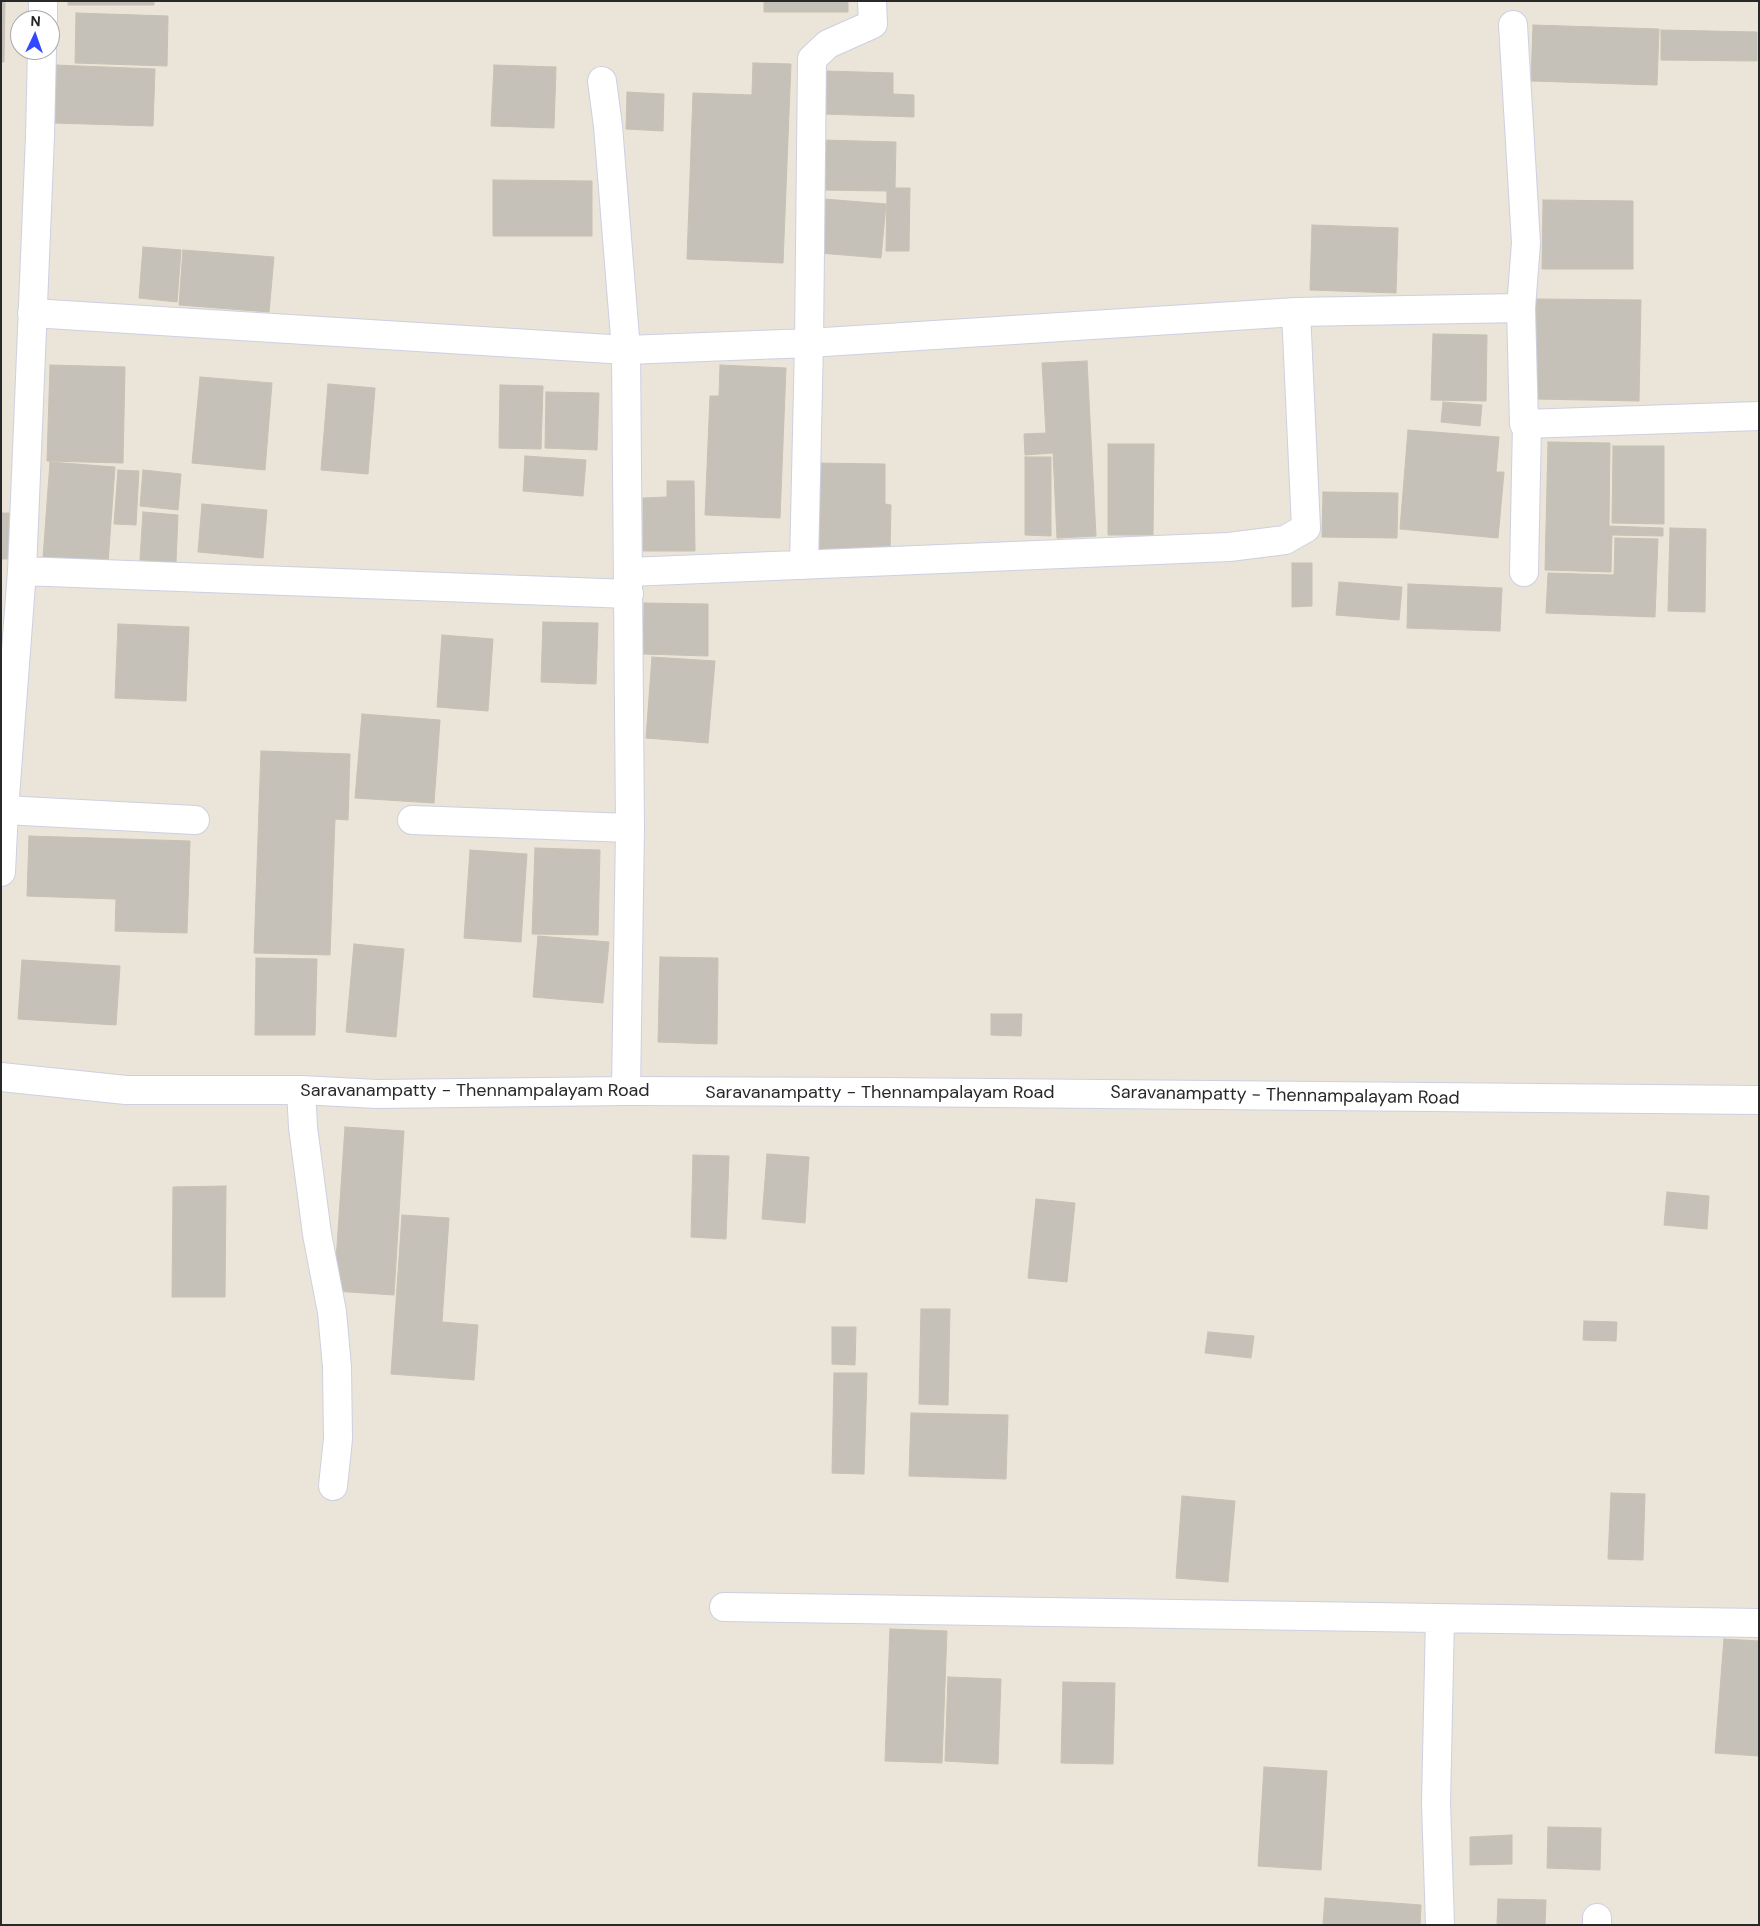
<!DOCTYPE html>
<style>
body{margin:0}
#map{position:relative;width:1760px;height:1926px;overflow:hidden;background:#ebe4d8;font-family:"DM Sans",sans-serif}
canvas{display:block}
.frame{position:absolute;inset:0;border:2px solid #282828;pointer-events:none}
.north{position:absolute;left:10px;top:10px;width:50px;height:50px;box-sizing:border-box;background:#fff;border:1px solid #a9a9a9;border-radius:50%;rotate:3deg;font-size:14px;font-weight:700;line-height:20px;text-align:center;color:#282828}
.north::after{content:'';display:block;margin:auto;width:18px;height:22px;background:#3148ff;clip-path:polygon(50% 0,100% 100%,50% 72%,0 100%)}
</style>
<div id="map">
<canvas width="1760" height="1926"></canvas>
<div class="frame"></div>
<div class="north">N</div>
</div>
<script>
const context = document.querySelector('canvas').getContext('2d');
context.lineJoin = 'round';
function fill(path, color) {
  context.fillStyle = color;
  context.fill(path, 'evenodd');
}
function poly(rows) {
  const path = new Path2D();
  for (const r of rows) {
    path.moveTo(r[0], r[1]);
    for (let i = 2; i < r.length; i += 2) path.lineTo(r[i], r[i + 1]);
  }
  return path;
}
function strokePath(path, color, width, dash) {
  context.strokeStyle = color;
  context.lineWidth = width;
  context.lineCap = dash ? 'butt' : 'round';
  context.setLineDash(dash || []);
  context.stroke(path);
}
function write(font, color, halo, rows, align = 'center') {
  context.font = font + ' "DM Sans",sans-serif';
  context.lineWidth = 4;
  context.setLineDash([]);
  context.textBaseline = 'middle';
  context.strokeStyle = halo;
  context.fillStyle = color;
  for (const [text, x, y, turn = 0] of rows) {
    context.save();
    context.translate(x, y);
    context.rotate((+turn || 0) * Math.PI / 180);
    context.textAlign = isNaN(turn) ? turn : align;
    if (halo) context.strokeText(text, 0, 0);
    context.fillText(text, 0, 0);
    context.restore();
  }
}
const building = poly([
 [1,1,5,1,4,62,1,62,1,1],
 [68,1,154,1,154,5,68,5,68,1],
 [764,1,848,1,848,12,764,12,764,1],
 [76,13,168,16,167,66,75,63,76,13],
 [1533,25,1659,29,1657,85,1531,81,1533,25],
 [1661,30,1757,32,1757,61,1661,60,1661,30],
 [753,63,791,64,783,263,687,259,693,93,752,95,753,63],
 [55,65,155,69,153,126,54,123,55,65],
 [494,65,556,67,554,128,491,126,494,65],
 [825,71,893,73,893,94,914,95,914,117,824,114,825,71],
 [627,92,664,94,663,131,626,129,627,92],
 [822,140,896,142,895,188,910,188,909,251,886,251,887,191,821,190,822,140],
 [493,180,592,181,592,236,493,236,493,180],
 [824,199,886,204,881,258,819,253,824,199],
 [1543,200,1633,201,1633,269,1542,269,1543,200],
 [1312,225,1398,228,1396,293,1310,290,1312,225],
 [143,247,181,250,177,302,139,298,143,247],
 [183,250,274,257,269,312,179,305,183,250],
 [1536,299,1641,300,1639,401,1535,399,1536,299],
 [1433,334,1487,335,1486,401,1431,400,1433,334],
 [1087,361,1096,536,1057,538,1053,453,1025,455,1024,434,1046,433,1042,363,1087,361],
 [50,365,125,367,123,463,47,461,50,365],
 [720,365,786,368,780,518,705,515,710,396,719,396,720,365],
 [200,377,272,383,265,470,192,463,200,377],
 [328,384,375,388,368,474,321,470,328,384],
 [500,385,543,386,541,449,499,448,500,385],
 [546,392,599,393,597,450,545,448,546,392],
 [1443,402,1482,405,1480,426,1441,422,1443,402],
 [1408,430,1499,437,1496,472,1504,472,1498,538,1400,529,1408,430],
 [1548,442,1610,443,1609,526,1663,528,1663,536,1612,535,1611,572,1545,570,1548,442],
 [1108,444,1154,444,1153,535,1108,535,1108,444],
 [1613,446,1664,446,1664,524,1612,523,1613,446],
 [525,456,586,460,583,496,523,491,525,456],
 [1025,457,1051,457,1051,536,1025,535,1025,457],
 [50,462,115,467,108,563,43,558,50,462],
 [815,463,885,464,885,504,891,505,890,552,813,551,815,463],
 [118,470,139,471,136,525,114,524,118,470],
 [143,470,181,474,178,510,140,506,143,470],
 [667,481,694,481,695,551,643,551,643,498,667,497,667,481],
 [1323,492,1398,493,1397,538,1322,537,1323,492],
 [202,504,267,510,263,558,198,552,202,504],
 [143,512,178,515,176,562,140,560,143,512],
 [1,513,9,513,8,559,1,559,1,513],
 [1670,528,1706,529,1705,612,1668,611,1670,528],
 [1615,538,1658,539,1655,617,1546,613,1548,573,1614,575,1615,538],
 [1292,563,1312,563,1312,606,1292,607,1292,563],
 [1339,582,1402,587,1399,620,1336,615,1339,582],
 [1408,584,1502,588,1500,631,1407,628,1408,584],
 [644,603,708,604,708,656,643,654,644,603],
 [543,622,598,623,596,684,541,682,543,622],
 [118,624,189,627,186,701,115,698,118,624],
 [442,635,493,639,488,711,437,707,442,635],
 [652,657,715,661,708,743,646,738,652,657],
 [362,714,440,720,434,803,355,798,362,714],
 [261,751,350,754,348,820,335,819,330,955,254,953,261,751],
 [29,836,190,841,187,933,115,931,116,899,27,896,29,836],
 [535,848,600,850,598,935,532,934,535,848],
 [470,850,527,854,521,942,464,938,470,850],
 [538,936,609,942,603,1003,533,997,538,936],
 [354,944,404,949,396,1037,346,1032,354,944],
 [660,957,718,958,717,1044,658,1042,660,957],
 [256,958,317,959,315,1035,255,1035,256,958],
 [22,960,120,966,116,1025,18,1019,22,960],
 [991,1014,1022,1014,1021,1036,991,1035,991,1014],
 [345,1127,404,1131,394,1295,334,1291,345,1127],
 [767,1154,809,1157,805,1223,762,1219,767,1154],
 [693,1155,729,1156,726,1239,691,1237,693,1155],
 [226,1186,225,1297,172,1297,173,1187,226,1186],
 [1667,1192,1709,1196,1707,1229,1664,1225,1667,1192],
 [1036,1199,1075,1203,1067,1282,1028,1278,1036,1199],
 [402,1215,449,1218,442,1322,478,1325,474,1380,391,1374,402,1215],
 [921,1309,950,1309,948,1405,919,1404,921,1309],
 [1584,1321,1617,1322,1616,1341,1583,1340,1584,1321],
 [832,1327,856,1327,855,1365,832,1364,832,1327],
 [1208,1332,1254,1336,1251,1358,1205,1353,1208,1332],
 [834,1373,867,1373,864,1474,832,1473,834,1373],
 [911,1413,1008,1415,1006,1479,909,1476,911,1413],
 [1611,1493,1645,1494,1643,1560,1608,1559,1611,1493],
 [1182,1496,1235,1501,1228,1582,1176,1578,1182,1496],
 [890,1629,947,1631,942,1763,885,1761,890,1629],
 [1724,1639,1759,1641,1759,1756,1715,1753,1724,1639],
 [948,1677,1001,1679,998,1764,945,1761,948,1677],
 [1063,1682,1115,1683,1113,1764,1061,1763,1063,1682],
 [1264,1767,1327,1771,1321,1870,1258,1866,1264,1767],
 [1548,1827,1601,1828,1600,1870,1547,1868,1548,1827],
 [1512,1835,1512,1864,1470,1865,1470,1837,1512,1835],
 [1325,1898,1421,1905,1420,1925,1323,1925,1325,1898],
 [1498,1899,1546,1900,1545,1925,1497,1925,1498,1899]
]);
fill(building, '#c6c1b8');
strokePath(building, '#c6c1b2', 1);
const street = poly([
 [43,20,43,1],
 [1513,25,1526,243,1521,308],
 [1296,312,1521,308,1524,424,1759,416],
 [32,313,626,350,608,126,602,81],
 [804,565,809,343,812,59,828,44,873,24,872,1],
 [22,571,629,594],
 [1524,572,1527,424],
 [4,810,195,820],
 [412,820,630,828],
 [1,872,4,810,22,571,40,136,42,50],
 [301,1090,303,1127,317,1234,332,1312,337,1367,338,1439,333,1486],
 [626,1091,630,828,626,350,809,343,1296,312,1306,528,1285,540,1229,547,629,572],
 [724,1607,1759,1623],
 [1440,1618,1436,1803,1440,1925],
 [1597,1925,1597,1918]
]);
const secondary = poly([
 [1,1077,126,1090,301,1090,377,1094,626,1091,882,1092,1759,1100]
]);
strokePath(street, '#cdd0e2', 30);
strokePath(secondary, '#cdd0e2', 30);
strokePath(street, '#fff', 28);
strokePath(secondary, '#fff', 28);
write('18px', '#282828', '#fff', [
 ["Saravanampatty - Thennampalayam Road",475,1091],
 ["Saravanampatty - Thennampalayam Road",880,1093],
 ["Saravanampatty - Thennampalayam Road",1285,1096,1]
]);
</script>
